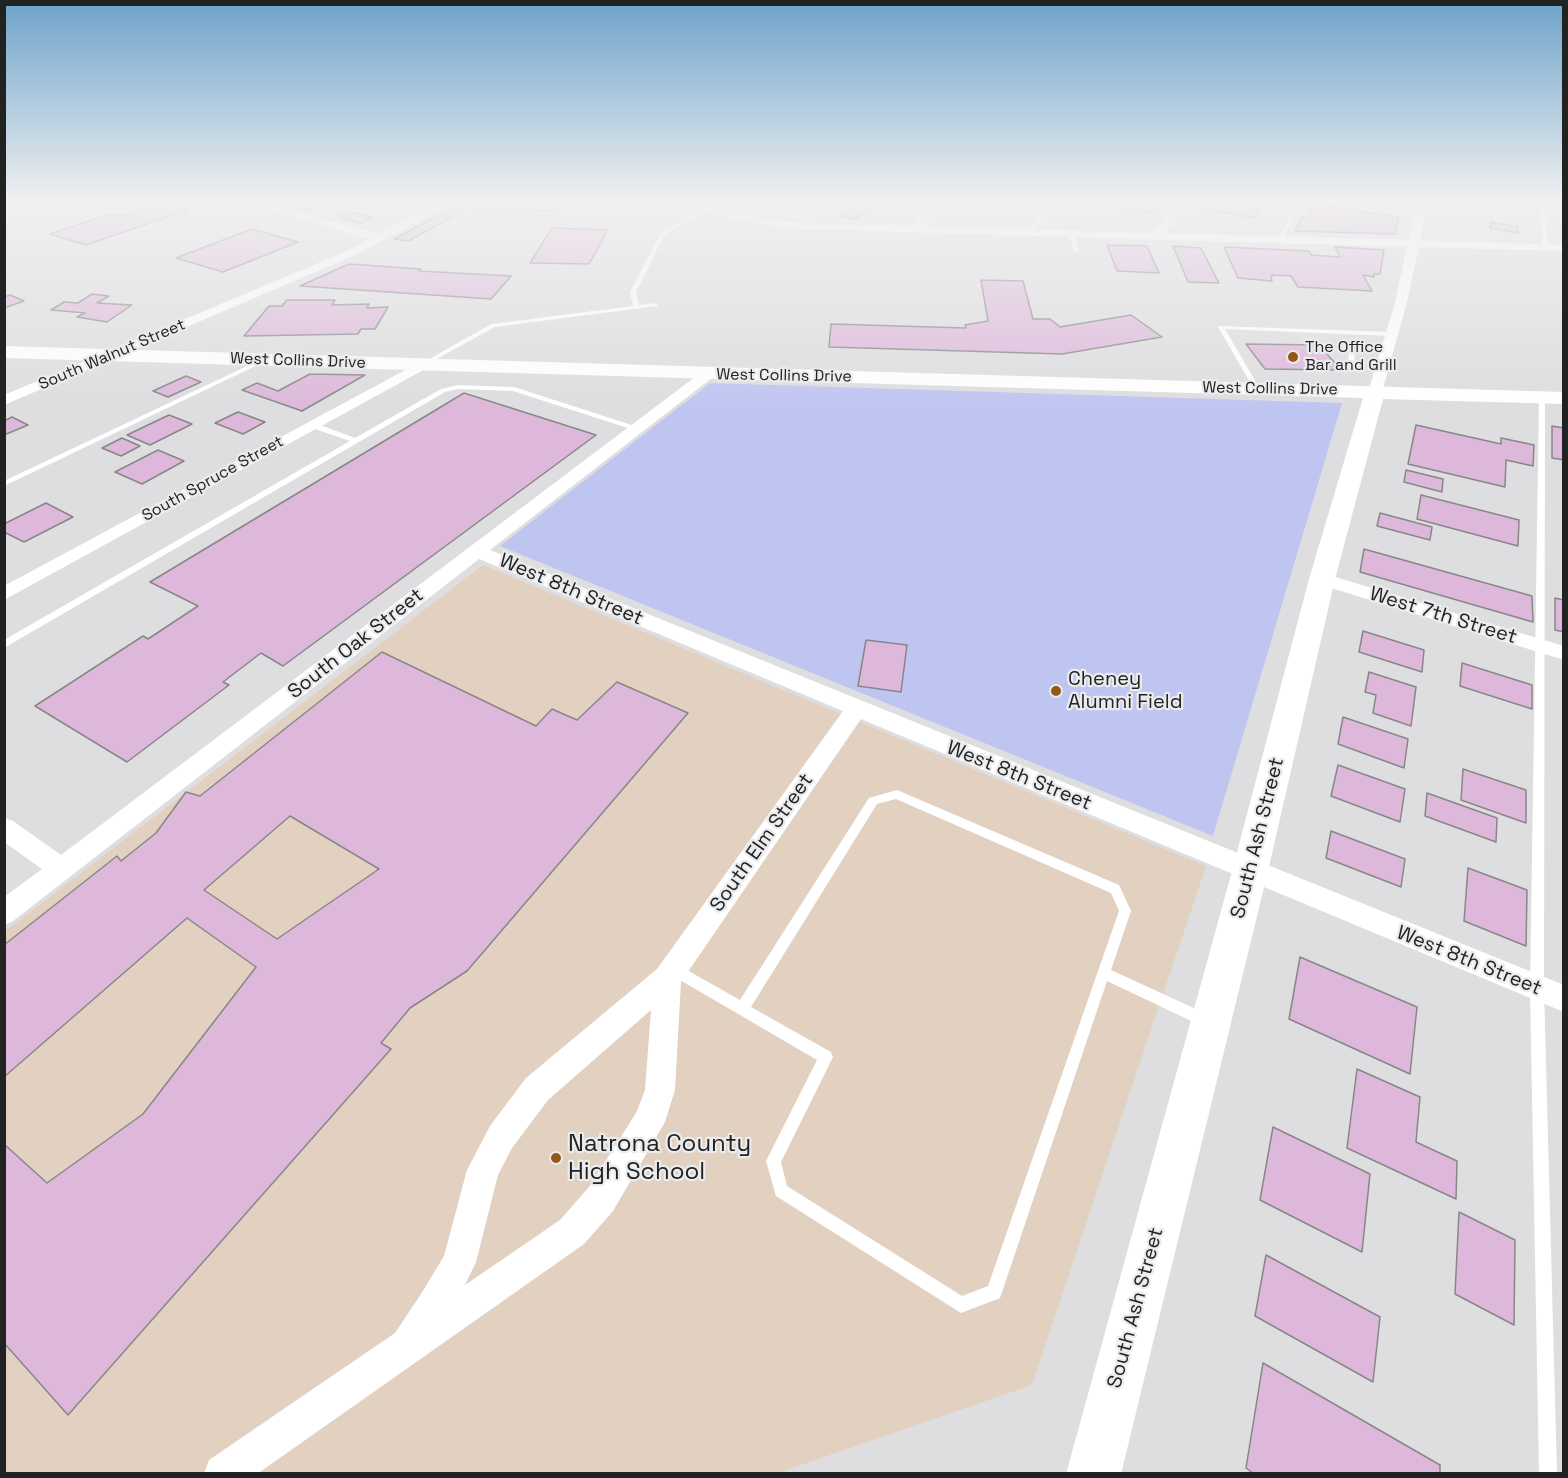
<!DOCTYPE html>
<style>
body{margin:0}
#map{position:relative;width:1568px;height:1478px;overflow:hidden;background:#dedee0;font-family:"Space Grotesk",sans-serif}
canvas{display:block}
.frame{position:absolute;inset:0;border:6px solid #212222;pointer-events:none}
</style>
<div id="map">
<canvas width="1568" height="1478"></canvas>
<div class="frame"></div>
</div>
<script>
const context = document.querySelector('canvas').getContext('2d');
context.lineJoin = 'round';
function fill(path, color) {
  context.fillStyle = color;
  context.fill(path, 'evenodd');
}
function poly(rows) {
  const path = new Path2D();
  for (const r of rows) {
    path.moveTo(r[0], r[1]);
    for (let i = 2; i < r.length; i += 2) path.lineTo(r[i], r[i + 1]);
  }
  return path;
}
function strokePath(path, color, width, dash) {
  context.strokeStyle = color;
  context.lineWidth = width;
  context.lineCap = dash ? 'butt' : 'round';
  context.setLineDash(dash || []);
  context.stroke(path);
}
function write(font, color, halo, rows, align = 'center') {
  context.font = font + ' "Space Grotesk",sans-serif';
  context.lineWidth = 4.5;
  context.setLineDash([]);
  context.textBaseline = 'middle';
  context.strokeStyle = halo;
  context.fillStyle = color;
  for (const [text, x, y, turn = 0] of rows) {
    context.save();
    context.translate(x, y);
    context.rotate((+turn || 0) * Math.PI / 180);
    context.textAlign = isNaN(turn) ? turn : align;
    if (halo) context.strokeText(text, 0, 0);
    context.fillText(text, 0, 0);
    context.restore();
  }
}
fill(poly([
 [483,565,1206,866,1032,1385,778,1473,5,1474,5,931]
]), '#e2d1c0');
fill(poly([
 [710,383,1342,403,1213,836,500,546]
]), '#bfc5f1');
const building = poly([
 [278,202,329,202,308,210,278,202],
 [479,202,563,202,557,211,474,209,479,202],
 [1089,202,1169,202,1165,203,1156,214,1089,202],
 [1204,202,1234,202,1261,207,1255,218,1200,208,1204,202],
 [161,203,187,210,86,245,50,234,110,214,120,217,161,203],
 [1313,204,1399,217,1395,234,1295,231,1302,217,1306,218,1313,204],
 [452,208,465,210,408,241,394,239,452,208],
 [851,209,866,212,856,219,841,216,851,209],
 [350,212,373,217,361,223,338,217,350,212],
 [1491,222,1518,227,1518,233,1490,228,1491,222],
 [552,228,608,230,589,264,530,263,552,228],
 [252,229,298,242,223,272,176,258,252,229],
 [1107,245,1147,246,1159,273,1117,271,1107,245],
 [1173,246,1201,248,1219,283,1188,282,1173,246],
 [1224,247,1309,251,1311,255,1340,257,1335,247,1384,250,1380,274,1374,274,1374,277,1363,275,1372,291,1298,287,1291,276,1271,275,1272,281,1238,278,1224,247],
 [349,264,421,269,419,271,511,276,491,299,300,286,349,264],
 [981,280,1023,281,1033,319,1050,319,1060,327,1131,315,1162,337,1062,354,829,347,831,324,966,328,965,325,988,321,981,280],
 [92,294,109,296,97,303,132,305,107,322,77,317,85,313,51,310,64,302,78,303,92,294],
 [10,295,24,301,4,308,4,297,10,295],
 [287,300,335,300,332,305,369,304,367,308,388,307,375,329,361,329,358,334,244,336,269,306,282,306,287,300],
 [1246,344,1319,345,1341,370,1265,369,1246,344],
 [310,374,365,375,302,411,242,390,257,383,278,391,310,374],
 [186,376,201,382,168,397,153,391,186,376],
 [464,393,596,435,283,666,261,653,223,682,229,685,127,762,35,706,143,636,148,639,198,606,150,582,464,393],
 [238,412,265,422,243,434,215,423,238,412],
 [169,415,192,424,150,445,127,435,169,415],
 [12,417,28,425,4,435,4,421,12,417],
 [1416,425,1501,444,1501,438,1534,445,1533,466,1506,460,1505,487,1408,464,1416,425],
 [1552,426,1564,428,1564,460,1552,458,1552,426],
 [122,438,140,446,121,456,102,448,122,438],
 [158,450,184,461,142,484,115,472,158,450],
 [1406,470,1443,479,1442,492,1404,482,1406,470],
 [1421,495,1519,520,1518,546,1417,519,1421,495],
 [46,503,73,517,24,542,4,532,4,524,46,503],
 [1380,513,1432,527,1430,540,1377,526,1380,513],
 [1364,549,1532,596,1533,622,1360,572,1364,549],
 [1555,598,1564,600,1564,632,1555,630,1555,598],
 [1363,631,1424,650,1422,672,1359,652,1363,631],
 [866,640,907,645,901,692,858,686,866,640],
 [382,652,536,726,552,709,577,720,617,682,688,713,467,971,410,1008,381,1043,391,1049,68,1415,4,1343,4,1144,47,1183,143,1114,256,967,187,918,4,1077,4,945,117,856,121,861,156,833,186,792,200,796,382,652],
 [290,816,379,869,277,939,204,890,290,816],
 [1462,663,1532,685,1532,709,1460,686,1462,663],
 [1369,672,1416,687,1411,726,1373,713,1376,695,1365,692,1369,672],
 [1343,717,1408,739,1404,768,1338,744,1343,717],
 [1338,765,1405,789,1400,822,1331,796,1338,765],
 [1463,769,1526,790,1526,823,1461,800,1463,769],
 [1427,793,1497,818,1496,842,1425,816,1427,793],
 [1331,831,1405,859,1401,887,1326,858,1331,831],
 [1468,868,1527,890,1526,946,1464,921,1468,868],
 [1300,957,1417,1007,1410,1074,1289,1019,1300,957],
 [1357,1069,1420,1097,1416,1142,1457,1161,1456,1199,1347,1148,1357,1069],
 [1273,1127,1370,1174,1362,1252,1260,1200,1273,1127],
 [1459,1212,1515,1240,1514,1325,1455,1294,1459,1212],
 [1266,1255,1380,1317,1373,1382,1255,1316,1266,1255],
 [1263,1363,1440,1465,1440,1474,1254,1474,1246,1468,1263,1363]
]);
fill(building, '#ddb8da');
strokePath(building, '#888788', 1.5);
fill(poly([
 [1056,202,1061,202,1029,235,1025,235,1025,233,1056,202],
 [1297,202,1302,202,1282,240,1277,241,1297,202],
 [1540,202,1544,202,1548,247,1545,249,1542,247,1540,202],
 [700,210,704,211,664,236,636,292,639,305,655,303,657,304,657,306,495,327,424,366,419,365,491,324,633,306,630,292,660,234,700,210],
 [1072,233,1075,235,1079,252,1074,251,1069,235,1072,233],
 [1219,326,1391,332,1394,334,1391,336,1225,329,1260,389,1257,391,1254,389,1218,327,1219,326],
 [1352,345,1386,350,1389,352,1386,354,1355,349,1354,367,1351,369,1348,367,1349,347,1352,345],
 [264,358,267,360,266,361,4,486,4,481,264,358],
 [458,385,514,387,641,428,634,430,513,391,458,389,445,392,4,648,4,640,350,441,309,427,309,423,315,423,355,438,441,389,458,385],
 [1542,396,1545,398,1544,988,1557,1474,1539,1474,1530,988,1539,398,1542,396],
 [897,790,1119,885,1131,911,1111,970,1209,1015,1211,1020,1209,1025,1204,1027,1107,981,1000,1298,961,1313,776,1196,766,1161,817,1060,668,973,667,969,668,965,673,963,678,965,740,1000,869,798,897,790],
 [896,799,1111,893,1119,911,988,1286,962,1296,787,1186,781,1162,833,1057,831,1052,751,1007,877,804,896,799]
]), '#fff');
fill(poly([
 [239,202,258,202,379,234,439,202,453,202,355,255,4,405,4,395,347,251,370,239,239,202],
 [658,202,681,202,759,218,801,223,914,226,915,220,937,202,949,202,924,223,924,226,1154,233,1177,202,1188,202,1165,233,1409,240,1418,202,1428,202,1420,240,1564,245,1564,251,1419,247,1406,306,1382,392,1375,396,1368,392,1394,306,1407,247,801,229,759,224,658,202],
 [422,361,429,365,427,368,4,600,4,586,422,361],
 [708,370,713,371,715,374,713,377,490,550,1564,985,1564,1012,861,719,681,982,675,1090,665,1122,613,1211,584,1244,257,1474,204,1474,209,1460,395,1333,421,1294,444,1256,467,1170,490,1126,526,1078,657,969,843,711,479,559,13,921,4,925,4,897,42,869,4,842,4,818,13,821,61,855,703,371,708,370],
 [651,1010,645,1090,636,1113,589,1187,560,1220,465,1285,476,1262,498,1175,512,1148,548,1100,651,1010],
 [1322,573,1564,646,1564,660,1315,583,1313,579,1315,575,1322,573]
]), '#fff');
fill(poly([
 [4,346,1564,392,1564,404,1383,399,1335,579,1268,871,1121,1474,1066,1474,1232,871,1309,579,1363,398,4,358,4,346]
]), '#fff');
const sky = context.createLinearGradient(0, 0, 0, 409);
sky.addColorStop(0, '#6da3c9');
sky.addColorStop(0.49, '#f0f0f1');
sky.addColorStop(1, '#f0f0f100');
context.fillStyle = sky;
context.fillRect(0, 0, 1568, 409);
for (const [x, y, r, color] of [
 [1293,357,6,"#935717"],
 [1056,691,6,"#935717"],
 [556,1158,6,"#935717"]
]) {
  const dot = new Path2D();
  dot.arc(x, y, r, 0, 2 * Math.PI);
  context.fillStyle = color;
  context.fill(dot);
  strokePath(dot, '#ebebed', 2);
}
write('16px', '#212222', '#ebebed', [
 ["The Office",1305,348],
 ["Bar and Grill",1305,366]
], 'left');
write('16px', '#212222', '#ebebed', [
 ["South Walnut Street",112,355,-23],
 ["West Collins Drive",298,361,2],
 ["West Collins Drive",784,376,1],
 ["West Collins Drive",1270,389,1],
 ["South Spruce Street",213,479,-29]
]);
write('20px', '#212222', '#ebebed', [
 ["West 8th Street",571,590,23],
 ["West 7th Street",1443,616,17],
 ["South Oak Street",356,644,-38],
 ["West 8th Street",1019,776,22],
 ["South Ash Street",1258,838,-76],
 ["South Elm Street",762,843,-55],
 ["West 8th Street",1469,961,22],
 ["South Ash Street",1136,1308,-75]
]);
write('20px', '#212222', '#ebebed', [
 ["Cheney",1068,680],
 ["Alumni Field",1068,703]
], 'left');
write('24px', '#212222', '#ebebed', [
 ["Natrona County",568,1144],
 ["High School",568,1172]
], 'left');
</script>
